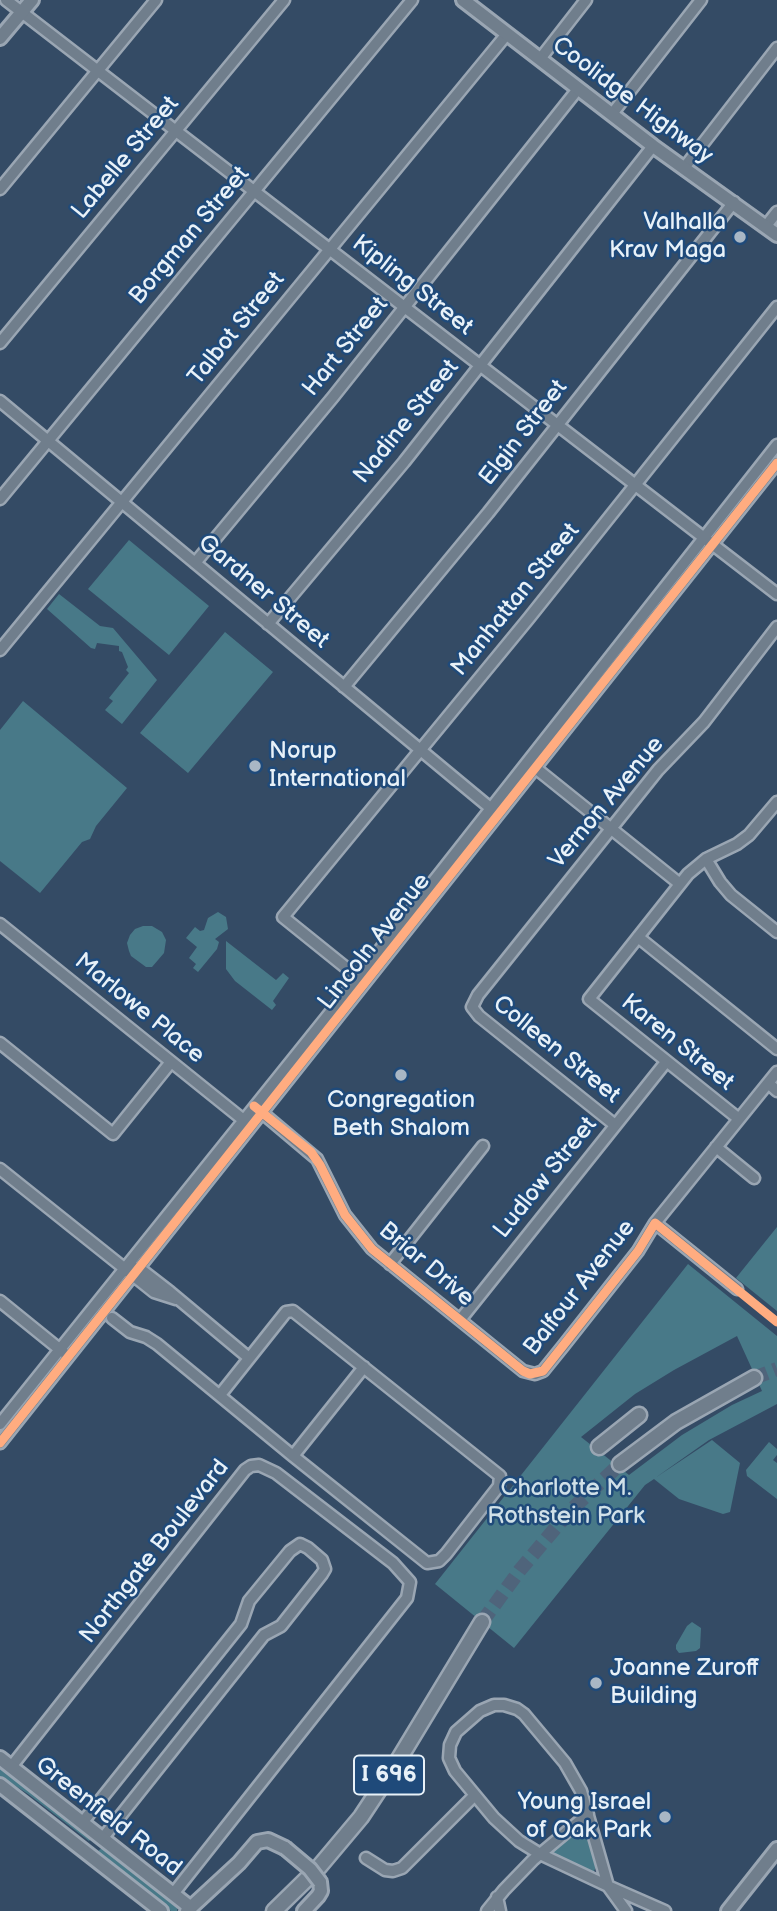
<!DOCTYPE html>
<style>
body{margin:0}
canvas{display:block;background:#344b65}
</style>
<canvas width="777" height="1911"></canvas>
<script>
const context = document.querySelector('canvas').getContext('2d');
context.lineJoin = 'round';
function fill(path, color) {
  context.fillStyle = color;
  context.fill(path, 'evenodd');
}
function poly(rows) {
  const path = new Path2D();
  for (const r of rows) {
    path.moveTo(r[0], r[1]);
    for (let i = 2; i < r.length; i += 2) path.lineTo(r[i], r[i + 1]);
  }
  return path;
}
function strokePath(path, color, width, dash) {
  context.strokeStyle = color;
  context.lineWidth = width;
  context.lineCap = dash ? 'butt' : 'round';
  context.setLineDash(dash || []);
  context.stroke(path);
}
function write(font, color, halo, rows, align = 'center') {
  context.font = font + ' "Balsamiq Sans",sans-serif';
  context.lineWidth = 5;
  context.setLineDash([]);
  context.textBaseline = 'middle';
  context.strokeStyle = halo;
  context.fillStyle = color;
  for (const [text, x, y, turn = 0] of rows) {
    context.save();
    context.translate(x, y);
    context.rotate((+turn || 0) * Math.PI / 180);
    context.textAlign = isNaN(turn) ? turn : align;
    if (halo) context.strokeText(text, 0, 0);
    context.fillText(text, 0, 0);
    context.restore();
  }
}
fill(poly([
 [129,540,209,606,169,655,88,589],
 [59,594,100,626,113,628,157,680,122,724,105,710,113,701,109,698,129,673,126,670,128,667,122,652,119,651,119,646,97,643,95,649,91,648,47,609],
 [225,632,273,672,188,773,140,733],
 [23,701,127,788,96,826,90,839,82,842,40,893,0,861,0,730],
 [218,912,226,917,228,929,215,939,219,942,217,949,198,972,193,968,196,964,189,958,197,947,186,938,195,927,200,931,204,930,208,918],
 [143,926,152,926,162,932,166,940,164,953,152,967,146,967,131,956,129,951,127,943,130,935,135,929],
 [226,941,276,980,283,973,289,978,273,1001,276,1005,272,1010,235,981,226,969],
 [777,1227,777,1311,736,1278],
 [688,1264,777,1336,777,1404,709,1440,655,1478,712,1440,740,1463,730,1512,723,1514,679,1499,654,1479,645,1485,514,1648,435,1584],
 [737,1336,762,1391,732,1405,682,1435,629,1475,581,1437,635,1394,674,1370],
 [769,1442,777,1449,777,1455,773,1460,777,1463,777,1499,747,1476,746,1470],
 [692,1622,701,1628,700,1648,696,1651,679,1653,676,1649,676,1645,687,1626],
 [0,1766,92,1838,89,1841,28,1794,0,1776],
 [584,1827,588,1832,597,1865,593,1873,558,1858,553,1852,577,1829],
 [103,1847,178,1905,177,1911,171,1911,97,1852]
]), '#487988');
strokePath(poly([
 [754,1378,777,1369],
 [482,1622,520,1570,569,1512,620,1464]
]), '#4f647b', 14, [14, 7]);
const minor = poly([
 [6,0,777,594],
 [540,59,586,0],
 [612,114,701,0],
 [684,168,777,48],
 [0,189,156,0],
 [766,226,777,212],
 [0,343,284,0],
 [0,401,494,811],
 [0,499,412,0],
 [195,563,333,397,578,89],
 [268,624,404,462,653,146],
 [0,650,507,34],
 [344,687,488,513,734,202],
 [533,766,680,884],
 [706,859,720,882,731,895,777,932],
 [0,924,246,1122],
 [638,937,777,1049],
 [360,979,283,917,529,618,777,307],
 [0,1043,113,1134,171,1062],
 [768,1083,777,1091],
 [260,1111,317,1159,345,1215,372,1249,523,1371,535,1374,543,1371,564,1345,638,1251,655,1223,777,1072],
 [739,1119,589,999,688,874,706,859,737,844,749,835,777,802],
 [615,1125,479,1016,472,1007,478,995,658,770,704,722,777,627],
 [716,1147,754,1178],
 [0,1169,154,1292,176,1299],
 [655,1223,737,1289],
 [390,1264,483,1146],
 [136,1268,139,1268,170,1292,249,1358],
 [0,1301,63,1352],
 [112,1318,130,1332,146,1337,157,1344,293,1456,427,1563,439,1561,446,1554,499,1486,500,1476,293,1311,286,1312,220,1395],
 [460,1320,666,1062],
 [0,1424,330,1013,777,445],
 [0,1443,777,463],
 [293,1456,364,1367],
 [11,1767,245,1470,251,1466,259,1465,276,1473,393,1563,410,1582,407,1598,173,1894],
 [82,1823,241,1624,249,1601,290,1551,300,1544,308,1548,322,1560,325,1569,322,1574,281,1626,264,1635,102,1839],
 [366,1858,385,1870,393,1871,402,1868,475,1795],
 [497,1897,500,1911],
 [487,1911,504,1890,533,1860,588,1814],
 [626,1911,608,1886,581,1791,565,1763,524,1714,517,1709,504,1705,494,1705,480,1711,456,1732,450,1745,449,1758,455,1771,494,1818,519,1841,540,1854,608,1886,665,1911]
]);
const major = poly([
 [463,0,653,146,777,235],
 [0,38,32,0],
 [0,1758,191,1908],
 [0,1785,161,1911],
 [187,1911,239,1863,257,1842,268,1840,285,1848],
 [304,1911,318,1896,321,1891,320,1882],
 [728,1911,777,1849]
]);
const highway = poly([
 [599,1447,639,1415],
 [620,1464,676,1422,754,1378],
 [274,1911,319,1867,361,1817,396,1764,482,1622]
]);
strokePath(minor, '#9aa6b3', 15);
strokePath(major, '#9aa6b3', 18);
strokePath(highway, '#9aa6b3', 19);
strokePath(minor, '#707e8c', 10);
strokePath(major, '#707e8c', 12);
strokePath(highway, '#707e8c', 14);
const majorBridge = poly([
 [285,1848,310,1869,320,1882]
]);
strokePath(majorBridge, '#9aa6b3', 18, []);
strokePath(majorBridge, '#707e8c', 12);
strokePath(poly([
 [254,1106,311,1152,320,1165,345,1215,372,1249,523,1371,530,1374,543,1371,638,1251,655,1223,777,1322],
 [0,1443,777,463]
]), '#ffac80', 9);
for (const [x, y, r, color] of [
 [740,237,7,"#a9b7c5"],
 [255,766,7,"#a9b7c5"],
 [401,1075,7,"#a9b7c5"],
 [596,1683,7,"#a9b7c5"],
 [665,1817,7,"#a9b7c5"]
]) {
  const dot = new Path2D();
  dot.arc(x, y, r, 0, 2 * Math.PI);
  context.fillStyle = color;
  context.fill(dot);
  strokePath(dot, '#1f4a7a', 2.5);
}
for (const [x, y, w] of [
 [389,1775,70]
]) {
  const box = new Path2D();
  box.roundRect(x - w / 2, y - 19.5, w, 39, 5);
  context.fillStyle = '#1f4a7a';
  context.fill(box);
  strokePath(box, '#e8f1f8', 2);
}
write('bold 23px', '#e8f1f8', null, [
 ["I 696",389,1775]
]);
write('24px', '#e8f1f8', '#1f4a7a', [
 ["Coolidge Highway",632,101,37],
 ["Labelle Street",126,158,-50],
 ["Borgman Street",190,236,-50],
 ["Kipling Street",412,286,38],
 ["Talbot Street",237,329,-51],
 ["Hart Street",346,347,-51],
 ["Nadine Street",407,422,-51],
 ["Elgin Street",524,433,-52],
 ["Gardner Street",263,592,40],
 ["Manhattan Street",516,600,-51],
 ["Vernon Avenue",607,803,-50],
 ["Lincoln Avenue",375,942,-52],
 ["Marlowe Place",139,1009,39],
 ["Karen Street",677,1043,39],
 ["Colleen Street",556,1050,39],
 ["Ludlow Street",546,1178,-51],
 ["Briar Drive",426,1265,40],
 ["Balfour Avenue",580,1288,-52],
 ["Northgate Boulevard",155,1552,-52],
 ["Greenfield Road",108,1817,38]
]);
write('24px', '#e8f1f8', '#1f4a7a', [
 ["Valhalla",726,223],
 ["Krav Maga",726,251],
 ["Norup",269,752,"left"],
 ["International",269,780,"left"],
 ["Congregation",401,1101,"center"],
 ["Beth Shalom",401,1129,"center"],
 ["Joanne Zuroff",610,1669,"left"],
 ["Building",610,1697,"left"],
 ["Young Israel",651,1803],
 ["of Oak Park",651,1831]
], 'right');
write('24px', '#d0e0e8', '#1f4a7a', [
 ["Charlotte M.",566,1489],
 ["Rothstein Park",566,1517]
]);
</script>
